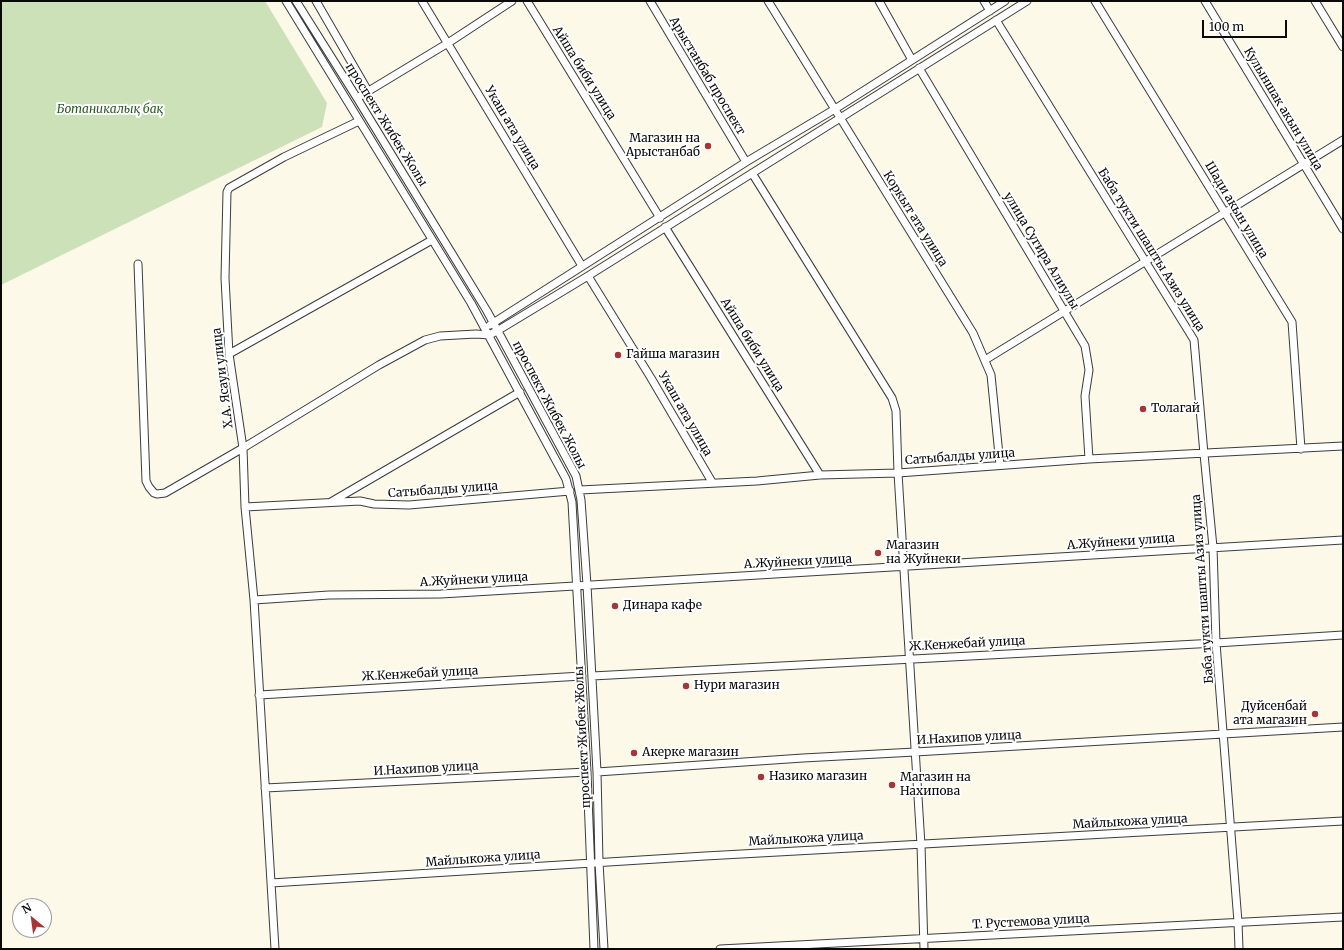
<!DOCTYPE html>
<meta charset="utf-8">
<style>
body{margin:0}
#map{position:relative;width:1344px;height:950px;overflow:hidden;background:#fcf9e9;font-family:Merriweather,serif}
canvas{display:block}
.frame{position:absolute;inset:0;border:2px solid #090909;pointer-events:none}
.north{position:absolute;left:12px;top:898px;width:40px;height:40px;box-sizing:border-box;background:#fff;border:1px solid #9d9d9d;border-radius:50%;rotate:331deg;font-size:11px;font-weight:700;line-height:16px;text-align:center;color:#090909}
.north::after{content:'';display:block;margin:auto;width:14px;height:18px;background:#a63537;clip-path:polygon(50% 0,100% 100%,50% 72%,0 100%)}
.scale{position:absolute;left:1202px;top:20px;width:85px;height:18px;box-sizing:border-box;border:2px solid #090909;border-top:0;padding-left:5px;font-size:12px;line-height:14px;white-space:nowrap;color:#090909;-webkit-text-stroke:3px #fff;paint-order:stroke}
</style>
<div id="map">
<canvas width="1344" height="950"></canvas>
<div class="frame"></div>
<div class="north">N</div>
<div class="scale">100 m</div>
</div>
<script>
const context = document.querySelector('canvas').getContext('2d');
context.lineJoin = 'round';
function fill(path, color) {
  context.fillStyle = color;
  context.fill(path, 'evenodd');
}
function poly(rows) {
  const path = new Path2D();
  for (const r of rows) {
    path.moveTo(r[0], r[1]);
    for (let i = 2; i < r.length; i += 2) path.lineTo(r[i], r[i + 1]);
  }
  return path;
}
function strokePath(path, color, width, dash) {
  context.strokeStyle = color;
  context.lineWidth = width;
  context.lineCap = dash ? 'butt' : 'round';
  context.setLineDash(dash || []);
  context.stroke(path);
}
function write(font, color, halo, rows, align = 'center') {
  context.font = font + ' Merriweather,serif';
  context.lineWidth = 4;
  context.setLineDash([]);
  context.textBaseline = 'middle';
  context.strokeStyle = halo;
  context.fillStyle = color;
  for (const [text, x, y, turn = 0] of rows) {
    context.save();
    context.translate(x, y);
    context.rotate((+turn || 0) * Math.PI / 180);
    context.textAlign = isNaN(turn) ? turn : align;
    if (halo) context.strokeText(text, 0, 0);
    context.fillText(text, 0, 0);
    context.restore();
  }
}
fill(poly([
 [1,1,265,1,327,103,322,127,1,285]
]), '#cce1b8');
const minor = poly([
 [286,1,471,303,566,479,572,502,576,575,587,772,594,949],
 [296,1,357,98,487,311,576,476,581,500,587,585,597,772,599,862,604,949],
 [316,1,368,91],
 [422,1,582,266],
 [527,1,660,218],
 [650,1,746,162],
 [768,1,973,333,991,375,1000,465],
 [879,1,912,60],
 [984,1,990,11],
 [1095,1,1292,322,1301,449],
 [1205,1,1343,229],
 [1315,1,1343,47],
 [996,20,1194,340,1204,454,1213,547,1216,643,1238,922,1239,949],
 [919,68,1085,346,1089,370,1085,396,1089,459],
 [357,98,448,43,512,1],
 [359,121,284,157,229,188,227,192,225,278,229,354,243,448,379,365,425,340,440,336,476,334,489,335,497,331,588,276,1027,1],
 [752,173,892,398,896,411,898,473,921,845,924,949],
 [665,227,820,475],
 [138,264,146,481,149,487,154,493,157,494,165,493,243,448,245,507,254,600,275,949],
 [588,276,651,378,712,482],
 [490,325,746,162,835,109,1005,1],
 [229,354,432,240],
 [985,360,1343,140],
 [580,490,757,481,820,475,898,473,1089,459,1343,446],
 [331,502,520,392],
 [245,507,360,501,374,504,409,505,570,491],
 [254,600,329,595,441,594,1343,540],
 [592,676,1216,643,1343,635],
 [259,695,582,676],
 [597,772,803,758,915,752,1343,727],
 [265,788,587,772],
 [271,883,705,856,1343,821],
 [720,949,1343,917]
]);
strokePath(minor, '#3c3c3c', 9);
strokePath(minor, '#fff', 7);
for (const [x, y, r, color] of [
 [708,146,4,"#a63537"],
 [618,355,4,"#a63537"],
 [1143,409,4,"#a63537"],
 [878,553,4,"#a63537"],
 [615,606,4,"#a63537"],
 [686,686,4,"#a63537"],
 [1315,714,4,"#a63537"],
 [634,753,4,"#a63537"],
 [761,777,4,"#a63537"],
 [892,785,4,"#a63537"]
]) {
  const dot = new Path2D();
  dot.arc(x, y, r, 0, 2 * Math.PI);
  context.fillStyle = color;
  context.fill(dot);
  strokePath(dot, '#fff', 1.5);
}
write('12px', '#090909', '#fff', [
 ["Айша биби улица",584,73,58],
 ["Арыстанбаб проспект",707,76,59],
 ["Кулыншак акын улица",1283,109,59],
 ["проспект Жибек Жолы",386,125,58],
 ["Укаш ата улица",512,128,59],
 ["Шади акын улица",1236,210,59],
 ["Коркыт ата улица",915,219,58],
 ["Баба тукти шашты Азиз улица",1151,250,58],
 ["улица Сугира Алиулы",1041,251,59],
 ["Айша биби улица",752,345,58],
 ["Х.А. Ясауи улица",223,378,-97],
 ["проспект Жибек Жолы",549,405,62],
 ["Укаш ата улица",685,414,60],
 ["Сатыбалды улица",960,457,-4],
 ["Сатыбалды улица",443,490,-4],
 ["А.Жуйнеки улица",1121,542,-4],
 ["А.Жуйнеки улица",798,562,-3],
 ["А.Жуйнеки улица",474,580,-3],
 ["Баба тукти шашты Азиз улица",1203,589,-94],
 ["Ж.Кенжебай улица",967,644,-3],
 ["Ж.Кенжебай улица",420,674,-3],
 ["проспект Жибек Жолы",583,737,-93],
 ["И.Нахипов улица",969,738,-3],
 ["И.Нахипов улица",426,769,-3],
 ["Майлыкожа улица",1130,822,-3],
 ["Майлыкожа улица",806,839,-3],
 ["Майлыкожа улица",483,859,-4],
 ["Т. Рустемова улица",1031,922,-3]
]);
write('italic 12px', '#2d5724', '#fff', [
 ["Ботаникалық бақ",110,110]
]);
write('12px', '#090909', '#fff', [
 ["Магазин на",700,139,"right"],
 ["Арыстанбаб",700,153,"right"],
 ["Гайша магазин",626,355],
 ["Толагай",1151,409],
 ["Магазин",886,546],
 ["на Жуйнеки",886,560],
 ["Динара кафе",623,606],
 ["Нури магазин",694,686],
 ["Дуйсенбай",1307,707,"right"],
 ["ата магазин",1307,721,"right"],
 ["Акерке магазин",642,753],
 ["Назико магазин",769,777],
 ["Магазин на",900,778],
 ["Нахипова",900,792]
], 'left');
</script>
